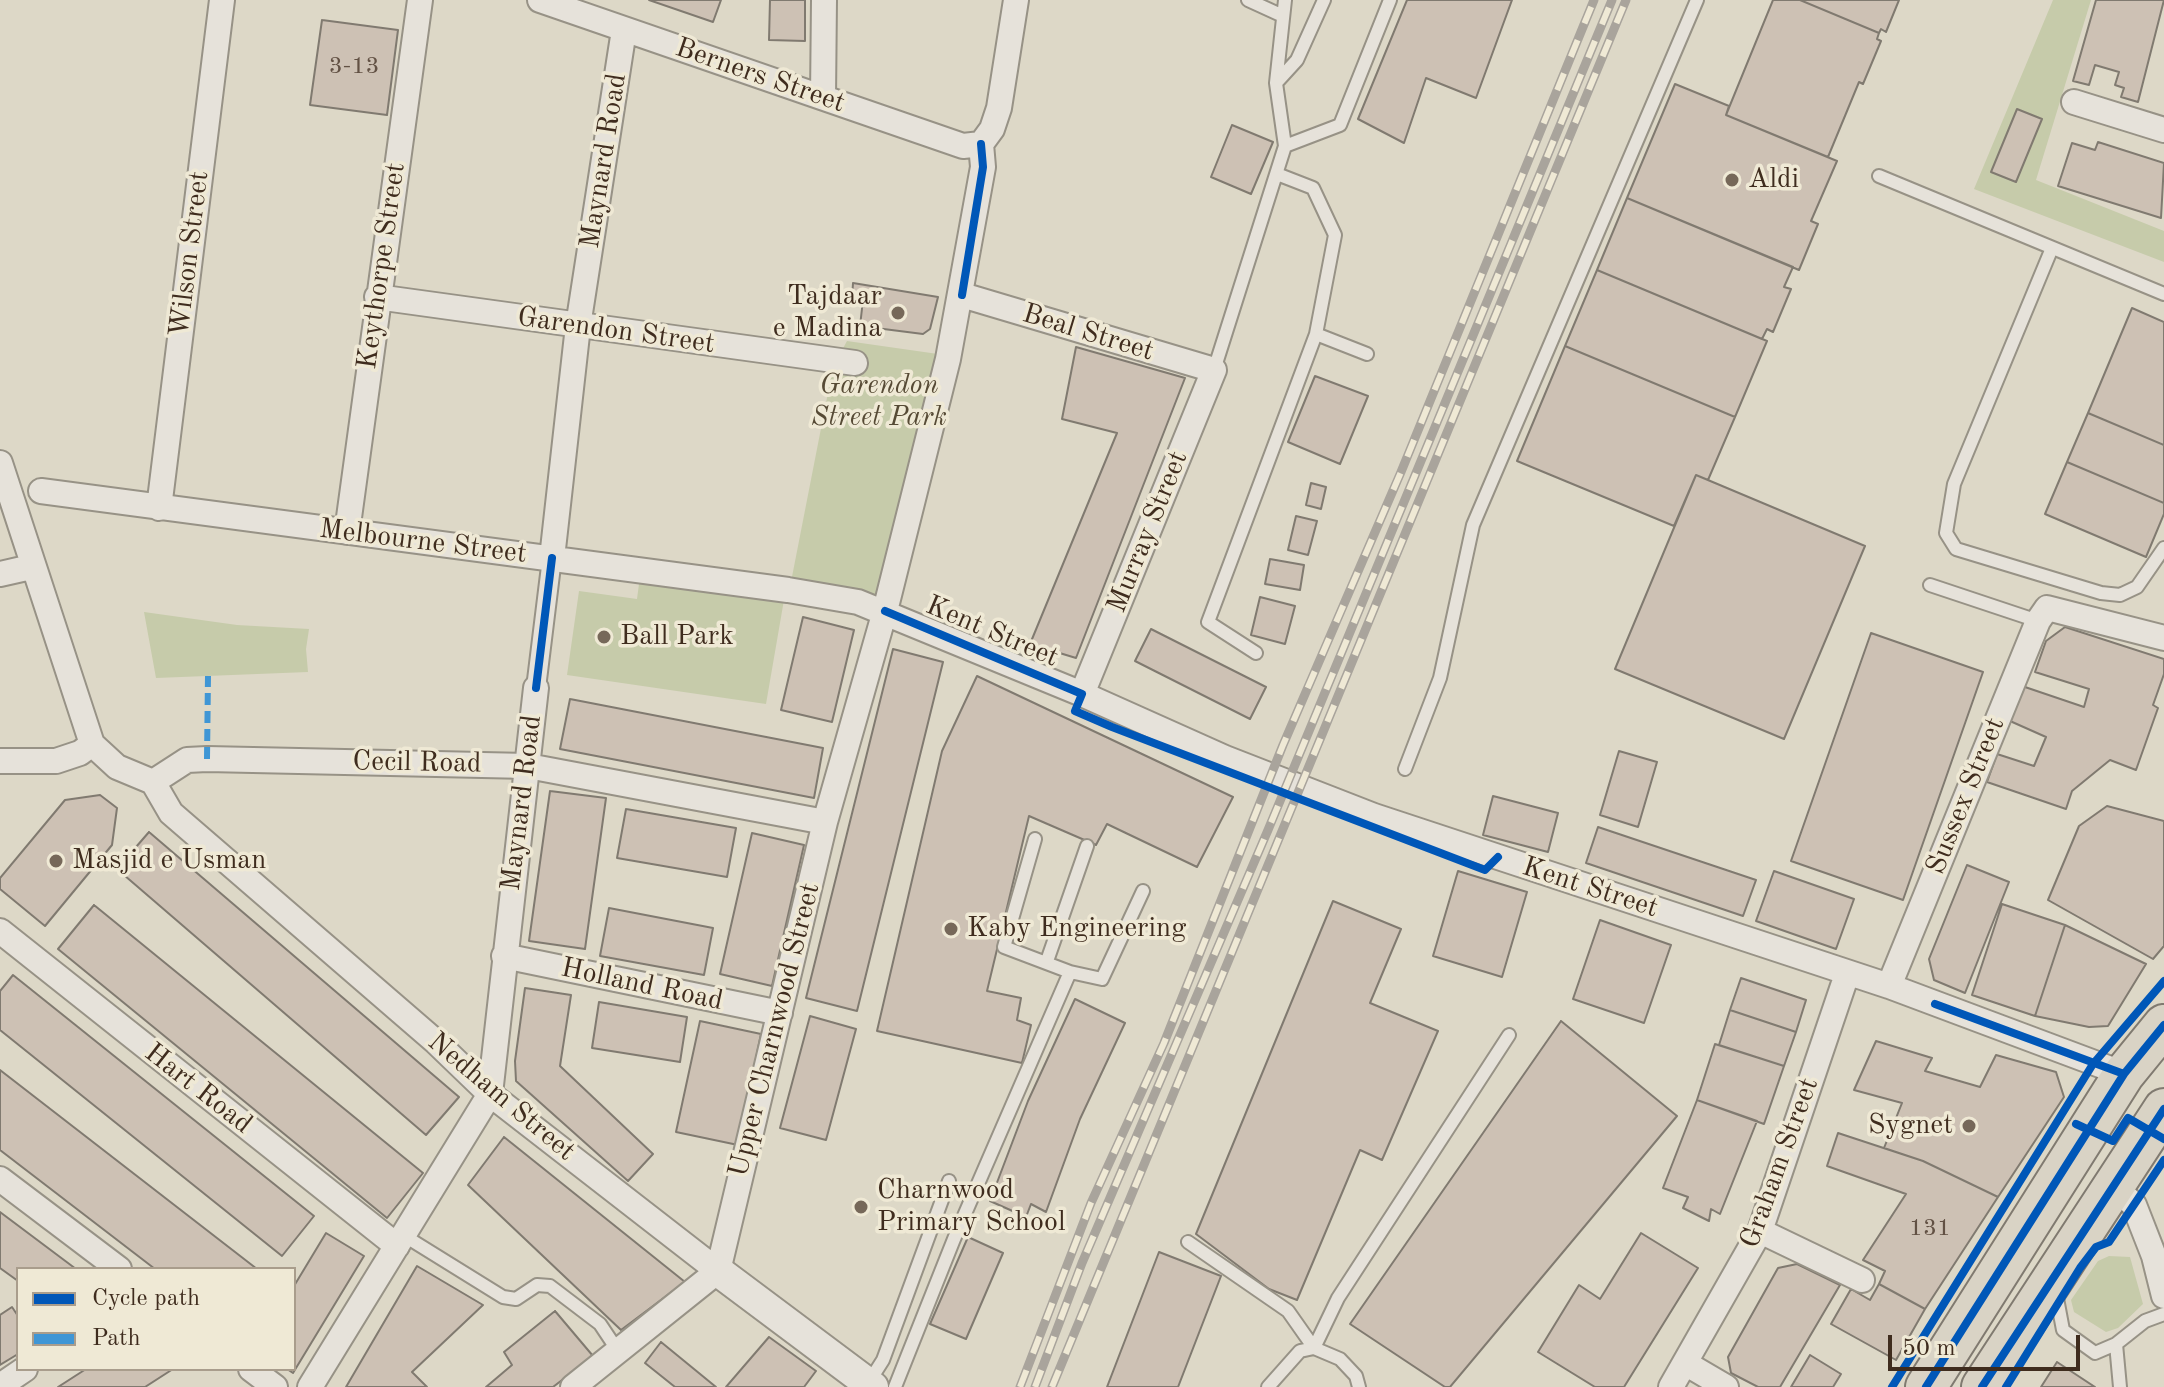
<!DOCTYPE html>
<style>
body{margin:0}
#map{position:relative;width:2164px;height:1387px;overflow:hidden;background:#ddd8c7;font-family:"Old Standard TT",serif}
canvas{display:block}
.legend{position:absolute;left:16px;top:1267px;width:280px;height:104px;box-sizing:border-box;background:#efe9d5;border:2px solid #a99d8c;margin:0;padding:10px 14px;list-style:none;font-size:24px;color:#3f2c1e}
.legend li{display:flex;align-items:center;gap:16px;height:40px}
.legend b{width:40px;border:2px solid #a99d8c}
.scale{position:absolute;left:1888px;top:1335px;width:192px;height:36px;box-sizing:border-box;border:4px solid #3f2c1e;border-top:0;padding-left:10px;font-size:24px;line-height:28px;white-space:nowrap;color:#3f2c1e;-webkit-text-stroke:6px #efe9d5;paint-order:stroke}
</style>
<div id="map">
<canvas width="2164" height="1387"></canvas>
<ul class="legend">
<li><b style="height:10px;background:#0057b8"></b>Cycle path</li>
<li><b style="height:10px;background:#3f96d5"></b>Path</li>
</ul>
<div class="scale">50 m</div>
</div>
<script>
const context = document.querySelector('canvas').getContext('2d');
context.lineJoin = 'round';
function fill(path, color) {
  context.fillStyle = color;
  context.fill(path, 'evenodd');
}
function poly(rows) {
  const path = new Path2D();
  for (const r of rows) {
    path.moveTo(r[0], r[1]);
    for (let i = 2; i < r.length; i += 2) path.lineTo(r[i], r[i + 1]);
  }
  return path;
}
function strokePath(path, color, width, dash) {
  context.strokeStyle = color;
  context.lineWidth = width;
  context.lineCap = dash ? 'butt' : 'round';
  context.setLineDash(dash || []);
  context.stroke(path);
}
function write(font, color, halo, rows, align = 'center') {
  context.font = font + ' "Old Standard TT",serif';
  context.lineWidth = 7;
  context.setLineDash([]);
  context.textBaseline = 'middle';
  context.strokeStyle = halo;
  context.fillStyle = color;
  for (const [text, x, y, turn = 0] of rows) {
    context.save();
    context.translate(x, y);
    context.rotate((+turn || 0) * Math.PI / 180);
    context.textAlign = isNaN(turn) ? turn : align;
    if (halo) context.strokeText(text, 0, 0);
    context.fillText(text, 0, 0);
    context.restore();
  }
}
fill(poly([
 [2053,0,2091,0,2036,180,2164,231,2164,262,1974,189],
 [847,341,945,355,883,609,790,587,833,367],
 [639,584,747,588,785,594,766,704,567,675,579,591,637,599],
 [144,612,237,625,309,629,306,649,308,672,156,678],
 [2109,1256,2130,1257,2143,1304,2118,1328,2106,1332,2074,1312,2071,1300,2098,1261]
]), '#c6cbaa');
const building = poly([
 [649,0,721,0,713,22,649,0],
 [770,0,805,0,805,41,769,40,770,0],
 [1407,0,1512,0,1476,98,1426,78,1404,143,1358,119,1407,0],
 [1773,0,1800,0,1879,33,1877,39,1881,41,1863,84,1859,82,1828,157,1726,115,1773,0],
 [1800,0,1899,0,1886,32,1881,29,1879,33,1800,0],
 [2096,0,2164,0,2138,102,2121,97,2124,88,2115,85,2119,72,2095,65,2089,85,2073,81,2096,0],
 [322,20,398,30,387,115,310,105,322,20],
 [1675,84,1729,106,1726,115,1837,161,1811,221,1818,224,1799,270,1627,198,1675,84],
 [2017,109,2042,119,2016,182,1991,172,2017,109],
 [1232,125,1273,142,1251,194,1211,177,1232,125],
 [2098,142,2164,163,2161,218,2058,186,2072,143,2095,150,2098,142],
 [1627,198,1793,267,1784,287,1791,289,1773,332,1767,329,1762,339,1597,270,1627,198],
 [1597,270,1767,341,1735,417,1565,346,1597,270],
 [853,283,938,297,930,329,923,334,860,326,863,300,852,299,853,283],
 [2132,308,2164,322,2164,445,2088,413,2132,308],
 [1565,346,1735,417,1708,480,1696,475,1674,526,1517,461,1565,346],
 [1076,347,1185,378,1076,658,1030,644,1117,433,1062,419,1076,347],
 [1315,376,1368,396,1340,464,1288,442,1315,376],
 [2088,413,2164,445,2164,503,2067,462,2088,413],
 [2067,462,2164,503,2164,514,2146,557,2045,514,2067,462],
 [1696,475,1865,546,1784,739,1615,669,1696,475],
 [1311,483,1326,487,1321,509,1306,505,1311,483],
 [1296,516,1317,521,1308,555,1288,550,1296,516],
 [1270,559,1304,565,1300,590,1265,584,1270,559],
 [1260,597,1295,606,1285,644,1251,635,1260,597],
 [803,617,854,630,832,722,781,710,803,617],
 [2065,627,2164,659,2164,674,2153,705,2158,708,2136,770,2110,760,2072,791,2066,809,1987,782,1997,754,2034,766,2046,737,2010,721,2022,686,2084,707,2089,689,2035,672,2046,641,2065,627],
 [1151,629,1266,687,1250,719,1135,661,1151,629],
 [1871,633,1983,672,1903,900,1791,861,1871,633],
 [893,649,943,662,857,1011,806,998,893,649],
 [977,676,1233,797,1197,867,1107,824,1096,845,1029,816,987,991,1021,998,1017,1020,1031,1025,1022,1063,877,1031,942,751,977,676],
 [570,699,823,748,814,798,560,749,570,699],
 [1619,751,1657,762,1638,827,1600,815,1619,751],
 [550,791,606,798,585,949,529,941,550,791],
 [100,795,117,808,112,845,45,926,0,889,0,878,65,800,100,795],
 [1493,796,1558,813,1548,852,1483,835,1493,796],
 [2107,806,2164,821,2164,946,2153,959,2048,900,2079,826,2107,806],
 [626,809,736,828,727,877,617,858,626,809],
 [1598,827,1756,880,1743,916,1586,863,1598,827],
 [149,832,459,1097,426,1135,117,869,149,832],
 [752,833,804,845,772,986,720,974,752,833],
 [1967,865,2009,882,1965,993,1934,980,1929,959,1967,865],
 [1458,871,1527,892,1502,977,1433,956,1458,871],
 [1774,871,1854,899,1836,949,1756,921,1774,871],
 [1333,901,1401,929,1370,1003,1438,1031,1382,1160,1360,1150,1297,1300,1269,1289,1196,1234,1333,901],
 [2002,904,2065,925,2035,1016,1972,995,2002,904],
 [94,905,423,1173,387,1218,58,949,94,905],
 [609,908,713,928,704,975,600,956,609,908],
 [1600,920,1671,945,1644,1023,1573,999,1600,920],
 [2065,925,2146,964,2108,1026,2089,1027,2035,1016,2065,925],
 [13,975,314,1216,282,1256,0,1030,0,991,13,975],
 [1741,978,1806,1000,1796,1032,1730,1010,1741,978],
 [525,988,571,995,560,1066,653,1154,628,1181,516,1081,515,1061,525,988],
 [1075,999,1125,1023,1080,1119,1046,1212,1031,1204,1026,1217,990,1201,1028,1101,1075,999],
 [599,1002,687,1017,680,1062,592,1048,599,1002],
 [1730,1010,1796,1032,1784,1066,1719,1045,1730,1010],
 [810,1016,856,1029,826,1140,780,1128,810,1016],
 [700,1021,761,1034,738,1145,676,1132,700,1021],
 [1561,1021,1677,1116,1450,1387,1445,1387,1350,1324,1561,1021],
 [1876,1041,1932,1058,1925,1071,1980,1087,1996,1055,2056,1072,2064,1097,1998,1197,1923,1161,1884,1148,1902,1103,1854,1090,1876,1041],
 [1715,1044,1784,1066,1764,1124,1697,1100,1715,1044],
 [0,1070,257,1269,155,1269,0,1150,0,1070],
 [1697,1100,1757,1121,1720,1214,1711,1209,1709,1221,1683,1208,1688,1197,1663,1188,1697,1100],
 [1838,1133,1923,1161,1998,1197,1925,1309,1879,1284,1885,1271,1863,1260,1906,1194,1827,1166,1838,1133],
 [504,1137,685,1282,621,1330,468,1185,504,1137],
 [0,1212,76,1269,18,1269,18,1281,0,1268,0,1212],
 [326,1233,364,1256,293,1373,287,1369,294,1369,294,1286,326,1233],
 [1641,1233,1698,1268,1624,1387,1595,1387,1538,1352,1579,1285,1600,1299,1641,1233],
 [968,1237,1003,1253,966,1339,930,1324,968,1237],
 [1159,1252,1221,1276,1178,1387,1107,1387,1159,1252],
 [1797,1264,1840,1285,1780,1387,1758,1387,1731,1373,1728,1357,1778,1268,1797,1264],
 [417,1266,483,1305,412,1372,427,1387,346,1387,417,1266],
 [1879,1284,1925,1309,1896,1360,1831,1324,1851,1289,1870,1300,1879,1284],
 [12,1307,18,1316,18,1354,0,1365,0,1315,12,1307],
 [555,1311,593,1356,553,1387,486,1387,512,1365,504,1352,555,1311],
 [769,1337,816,1371,804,1387,726,1387,769,1337],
 [661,1342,716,1387,675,1387,645,1363,661,1342],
 [1810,1355,1841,1374,1833,1387,1791,1387,1810,1355],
 [2057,1362,2095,1387,2041,1387,2057,1362],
 [86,1369,173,1369,145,1387,58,1387,86,1369]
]);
fill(building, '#cdc1b4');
strokePath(building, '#807a70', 2);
const service = poly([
 [1248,0,1283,16],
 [1285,0,1276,83,1285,146],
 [1276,83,1297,60,1324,0],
 [1277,174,1313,188,1335,235,1316,334,1367,354],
 [1879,176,2164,294],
 [2052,248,1954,484,1946,533,1956,549,2101,593,2120,595,2137,587,2164,548],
 [1214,370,1285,146,1340,125,1390,0],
 [1930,585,2038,621],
 [1256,653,1208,622,1316,334],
 [1405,769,1440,678,1473,525,1697,0],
 [1035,839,1004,947,1070,972],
 [1047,961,1087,846],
 [403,1235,503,1297,516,1299,537,1285,550,1286,600,1324,618,1351],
 [1188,1242,1288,1311,1314,1348,1338,1298,1509,1035],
 [2056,1293,2063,1330,2095,1353,2116,1344,2145,1321,2164,1314],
 [2116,1344,2120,1387],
 [869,1382,883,1360,949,1181],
 [895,1387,954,1239,1070,972,1102,979,1143,891],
 [1268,1387,1300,1351,1314,1348,1340,1359,1356,1376,1359,1387]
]);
const pedestrian = poly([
 [536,688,552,558]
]);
const minor = poly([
 [540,0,963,146,981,144],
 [823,97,824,0],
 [2074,102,2164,130],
 [962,295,1214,370,1082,694],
 [377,297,855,363],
 [0,463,92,744,117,767,153,782],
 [41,491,788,590,858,602,1082,694,1225,758,1374,816,1889,986,2124,1074],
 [159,508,222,0],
 [347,532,420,0],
 [552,558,578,326,624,30],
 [0,574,31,567],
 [0,761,56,761,80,753,92,744],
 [153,782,171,813,436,1042,490,1094,718,1271],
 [153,782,187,760,207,759,528,766,825,822],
 [0,931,397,1246],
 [504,956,780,1013],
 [1889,986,2038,621,2047,608,2164,638],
 [0,1179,119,1269],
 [2113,1185,2134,1205,2154,1256,2164,1296],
 [1760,1231,1862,1280],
 [1685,1363,1726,1387],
 [251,1369,275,1387],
 [0,1386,25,1369],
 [310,1387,490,1094,536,688],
 [573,1387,718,1271,825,822,885,611,948,359,983,167,981,144,992,129,999,108,1016,0],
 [1671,1387,1760,1231,1847,974]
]);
const tertiary = poly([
 [718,1271,873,1387]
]);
const primary = poly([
 [1926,1387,2124,1074,2164,1025],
 [1982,1387,2164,1109]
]);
strokePath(service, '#979286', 16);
strokePath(pedestrian, '#979286', 22);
strokePath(minor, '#979286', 28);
strokePath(tertiary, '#979286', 34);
strokePath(primary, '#807a70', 44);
strokePath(service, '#e6e2da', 12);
strokePath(pedestrian, '#e6e2da', 18);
strokePath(minor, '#e6e2da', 24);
strokePath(tertiary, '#e6e2da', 30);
strokePath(primary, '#d9d3c5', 40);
const rail = poly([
 [1020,1387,1091,1203,1164,1043,1283,745,1401,472,1594,0],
 [1035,1387,1082,1263,1268,830,1612,0],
 [1052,1387,1626,0]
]);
strokePath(rail, '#a9a49c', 9);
strokePath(rail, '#efe9d5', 6, [18]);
strokePath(poly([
 [207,759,208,676]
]), '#3f96d5', 6, [12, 6]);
strokePath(poly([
 [962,295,983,167,981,144],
 [885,611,1082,694,1075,711,1112,727,1485,870,1498,857],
 [536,688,552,558],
 [1935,1004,2124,1074],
 [2076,1124,2113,1141,2128,1118,2164,1139],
 [1892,1387,2093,1064,2164,981],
 [1926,1387,2124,1074,2164,1025],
 [1982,1387,2164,1109],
 [2006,1387,2080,1268,2096,1247,2109,1242,2164,1160]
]), '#0057b8', 8);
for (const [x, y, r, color] of [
 [1732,180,8,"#766859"],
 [898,313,8,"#766859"],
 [604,637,8,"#766859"],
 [56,861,8,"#766859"],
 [951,929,8,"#766859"],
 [1969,1126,8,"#766859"],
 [861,1207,8,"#766859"]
]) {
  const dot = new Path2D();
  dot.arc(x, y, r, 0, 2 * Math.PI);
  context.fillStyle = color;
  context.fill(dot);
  strokePath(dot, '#efe9d5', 3);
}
write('24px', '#625144', null, [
 ["3-13",354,67],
 ["131",1930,1229]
]);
write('28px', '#3f2c1e', '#efe9d5', [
 ["Berners Street",760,76,19],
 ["Maynard Road",604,161,-81],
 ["Wilson Street",190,254,-83],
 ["Keythorpe Street",382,266,-82],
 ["Garendon Street",616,331,8],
 ["Beal Street",1088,333,17],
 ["Murray Street",1148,532,-68],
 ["Melbourne Street",423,542,7],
 ["Kent Street",992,632,23],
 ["Cecil Road",417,763,1],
 ["Sussex Street",1966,796,-68],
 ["Maynard Road",522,803,-83],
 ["Kent Street",1590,888,18],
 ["Holland Road",642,985,12],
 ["Upper Charnwood Street",775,1030,-76],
 ["Hart Road",198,1089,38],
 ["Nedham Street",501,1097,40],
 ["Graham Street",1780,1163,-70]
]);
write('28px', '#3f2c1e', '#efe9d5', [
 ["Aldi",1748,180],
 ["Tajdaar",882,297,"right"],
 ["e Madina",882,329,"right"],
 ["Ball Park",620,637],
 ["Masjid e Usman",72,861],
 ["Kaby Engineering",967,929],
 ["Sygnet",1953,1126,"right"],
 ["Charnwood",877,1191],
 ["Primary School",877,1223]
], 'left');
write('italic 28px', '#564a35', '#efe9d5', [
 ["Garendon",879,386],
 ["Street Park",879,418]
]);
</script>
